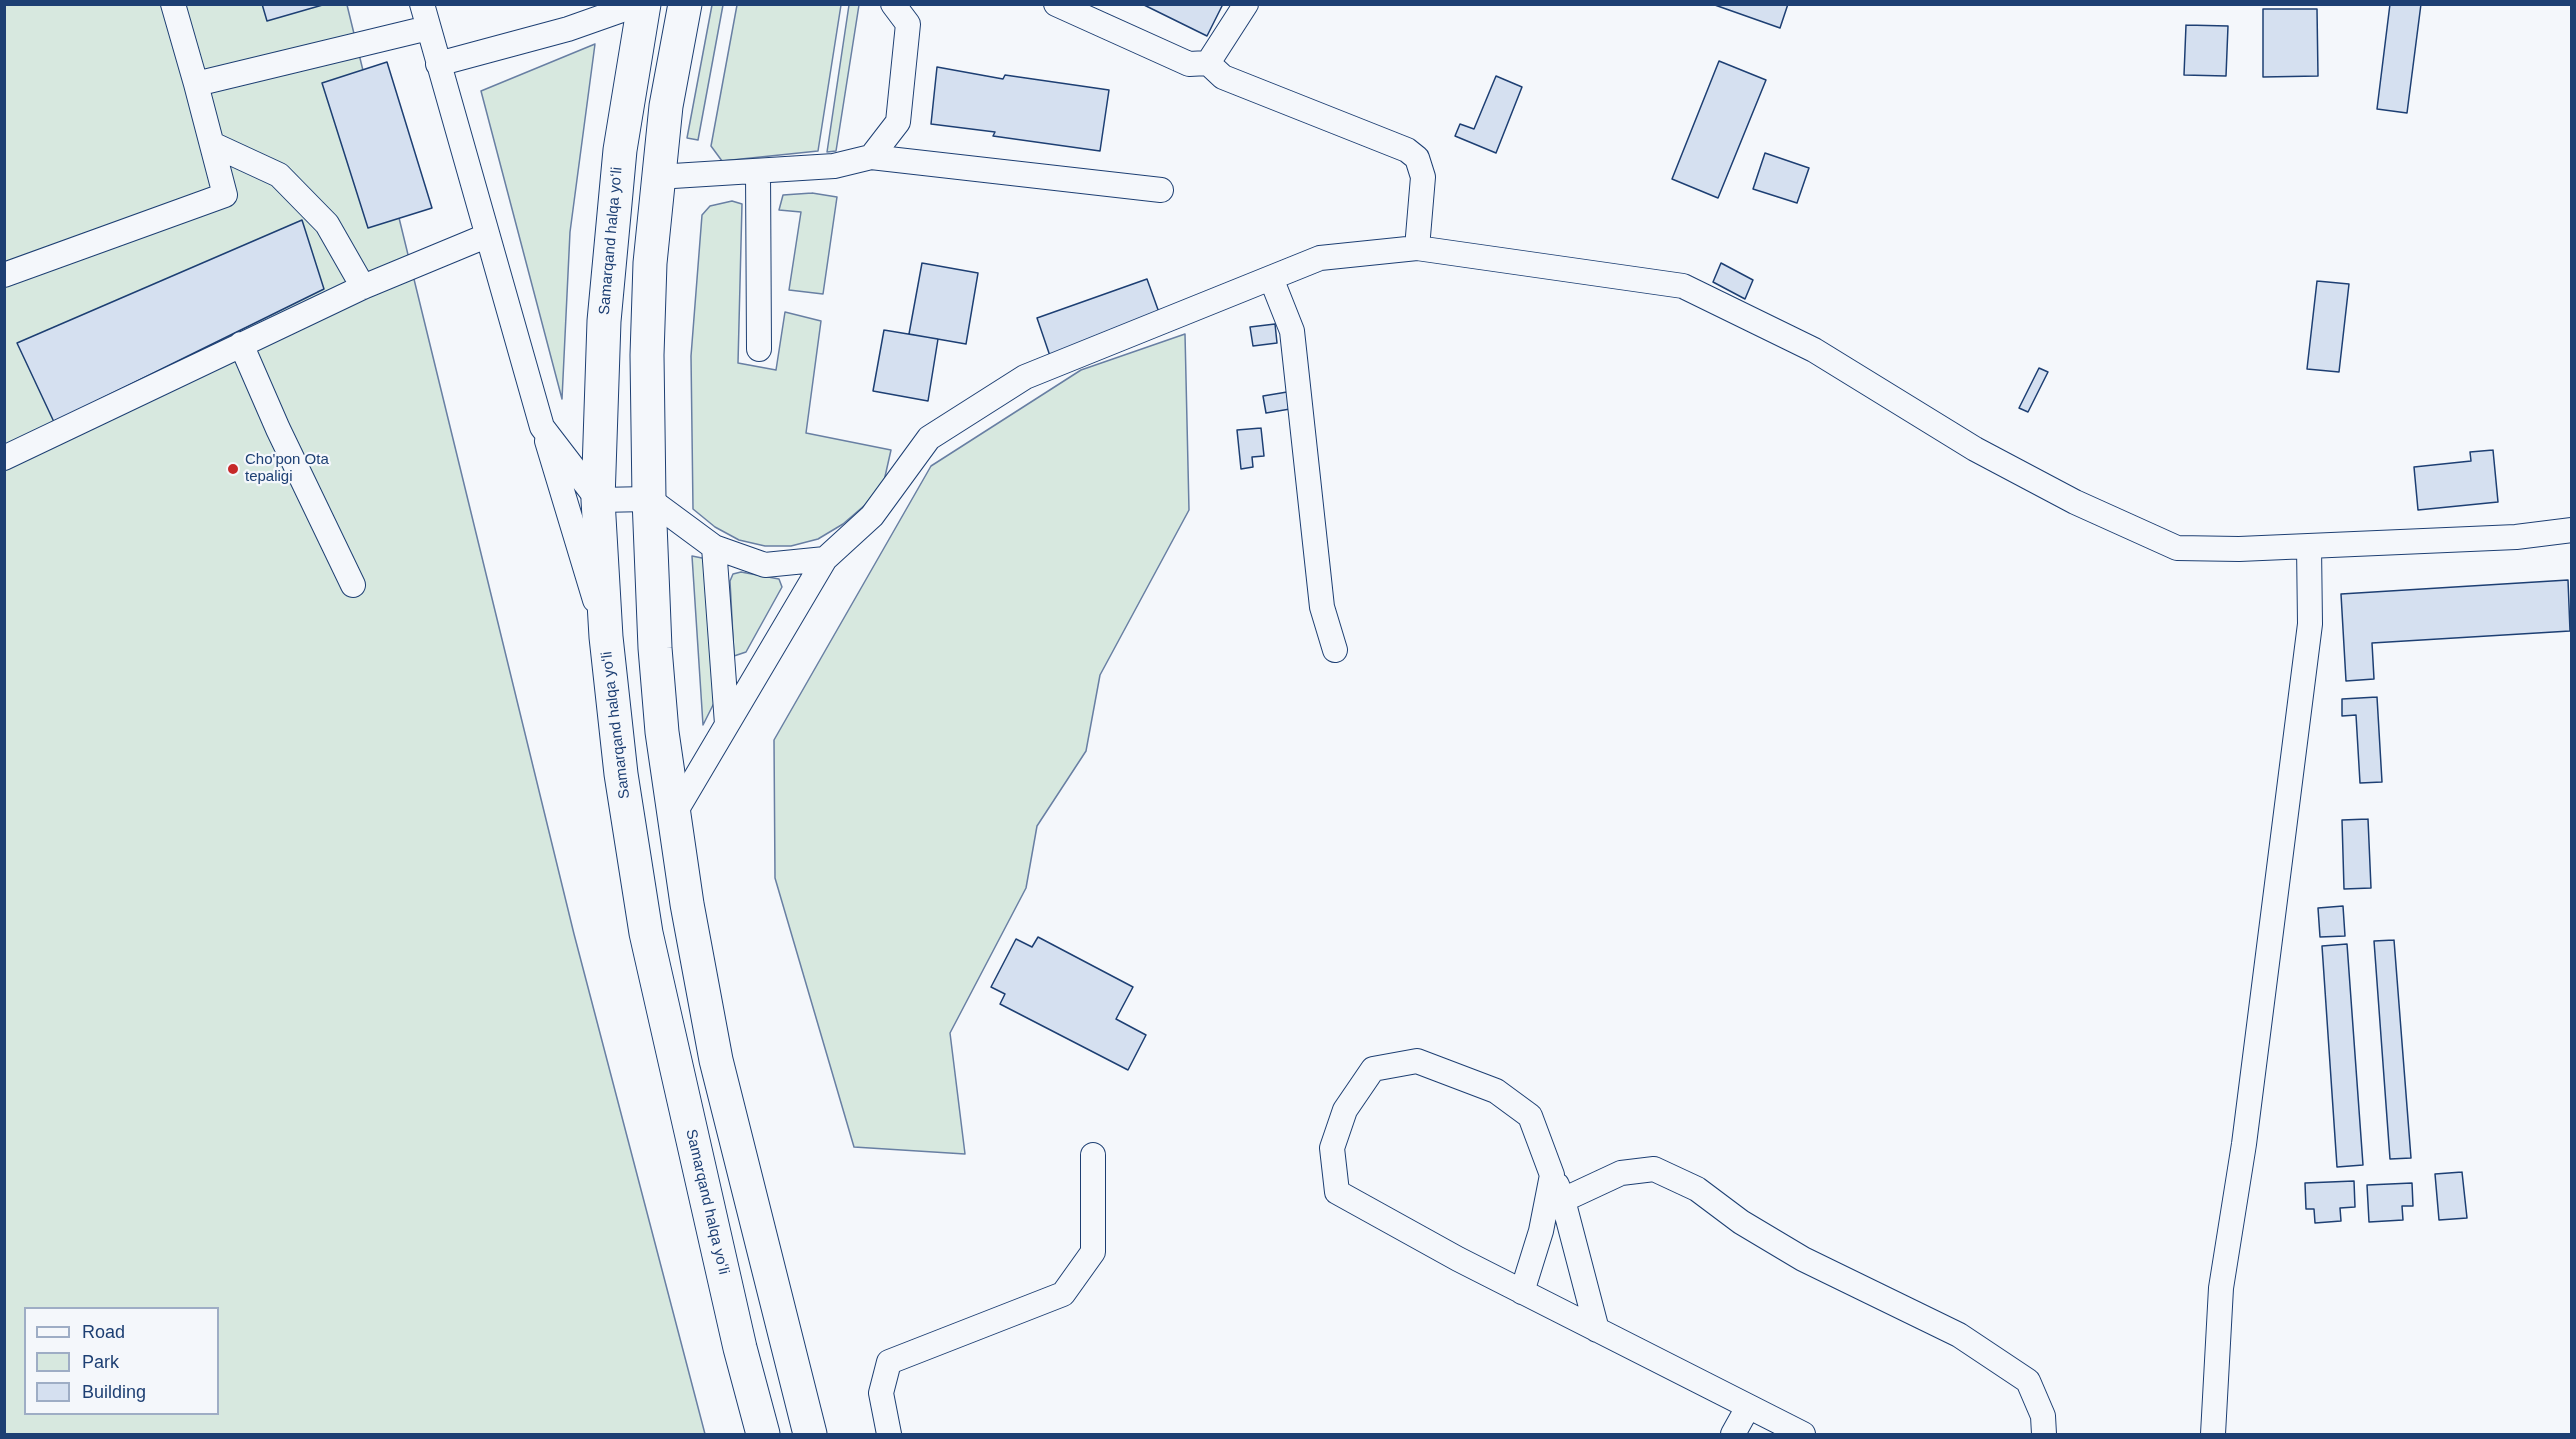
<!DOCTYPE html>
<meta charset="utf-8">
<style>
body{margin:0}
#map{position:relative;width:2576px;height:1439px;overflow:hidden;background:#f4f7fb;font-family:Helvetica,sans-serif}
canvas{display:block}
.frame{position:absolute;inset:0;border:6px solid #1d3f73;pointer-events:none}
.legend{position:absolute;left:24px;top:1307px;width:195px;height:108px;box-sizing:border-box;background:#f4f7fb;border:2px solid #9eadc5;margin:0;padding:8px 10px;list-style:none;font-size:18px;color:#1d3f73}
.legend li{display:flex;align-items:center;gap:12px;height:30px}
.legend b{width:30px;border:2px solid #9eadc5}
</style>
<div id="map">
<canvas width="2576" height="1439"></canvas>
<div class="frame"></div>
<ul class="legend">
<li><b style="height:8px;background:#f4f7fb"></b>Road</li>
<li><b style="height:16px;background:#d7e8df"></b>Park</li>
<li><b style="height:16px;background:#d5e0f0"></b>Building</li>
</ul>
</div>
<script>
const context = document.querySelector('canvas').getContext('2d');
context.lineJoin = 'round';
function fill(path, color) {
  context.fillStyle = color;
  context.fill(path, 'evenodd');
}
function poly(rows) {
  const path = new Path2D();
  for (const r of rows) {
    path.moveTo(r[0], r[1]);
    for (let i = 2; i < r.length; i += 2) path.lineTo(r[i], r[i + 1]);
  }
  return path;
}
function strokePath(path, color, width, dash) {
  context.strokeStyle = color;
  context.lineWidth = width;
  context.lineCap = dash ? 'butt' : 'round';
  context.setLineDash(dash || []);
  context.stroke(path);
}
function write(font, color, halo, rows, align = 'center') {
  context.font = font + ' Helvetica,sans-serif';
  context.lineWidth = 4.5;
  context.setLineDash([]);
  context.textBaseline = 'middle';
  context.strokeStyle = halo;
  context.fillStyle = color;
  for (const [text, x, y, turn = 0] of rows) {
    context.save();
    context.translate(x, y);
    context.rotate((+turn || 0) * Math.PI / 180);
    context.textAlign = isNaN(turn) ? turn : align;
    if (halo) context.strokeText(text, 0, 0);
    context.fillText(text, 0, 0);
    context.restore();
  }
}
const green = poly([
 [5,5,347,5,574,934,705,1434,5,1434,5,5],
 [26,1308,218,1308,218,1414,26,1414,26,1308],
 [712,5,723,5,698,140,687,138,712,5],
 [737,5,841,5,818,151,722,161,711,146,737,5],
 [849,5,859,5,836,151,827,152,849,5],
 [595,44,570,232,562,399,481,91,595,44],
 [812,193,837,197,823,294,789,290,801,212,779,210,783,195,812,193],
 [732,201,742,204,738,363,776,370,785,312,821,321,806,433,891,450,884,481,865,505,843,524,818,539,791,546,765,546,739,540,715,527,693,509,691,356,702,215,710,206,732,201],
 [1185,334,1189,510,1100,675,1086,751,1037,826,1026,888,950,1033,965,1154,854,1147,775,878,774,740,931,466,1081,370,1185,334],
 [692,556,707,559,717,697,703,725,692,556],
 [741,572,779,579,782,587,746,652,734,656,730,581,733,574,741,572]
]);
fill(green, '#d7e8df');
strokePath(green, '#687fa3', 1.5);
const building = poly([
 [262,4,326,4,267,21,262,4],
 [1142,4,1223,4,1207,36,1142,4],
 [1712,4,1788,4,1780,28,1712,4],
 [2390,4,2421,4,2407,113,2377,109,2390,4],
 [2263,9,2317,9,2318,76,2263,77,2263,9],
 [2186,25,2228,26,2226,76,2184,75,2186,25],
 [1719,61,1766,80,1718,198,1672,179,1719,61],
 [387,62,432,208,368,228,322,83,387,62],
 [937,67,1003,79,1005,75,1109,90,1100,151,993,136,995,132,931,124,937,67],
 [1496,76,1522,87,1496,153,1455,136,1460,124,1474,129,1496,76],
 [1765,153,1809,168,1797,203,1753,189,1765,153],
 [302,220,324,289,54,422,17,343,302,220],
 [922,263,978,273,966,344,909,334,922,263],
 [1721,263,1753,280,1745,299,1713,282,1721,263],
 [1147,279,1161,318,1050,356,1037,318,1147,279],
 [2317,281,2349,284,2339,372,2307,369,2317,281],
 [1275,324,1277,343,1253,346,1250,327,1275,324],
 [884,330,938,339,928,401,873,391,884,330],
 [2039,368,2048,372,2028,412,2019,408,2039,368],
 [1287,392,1290,409,1266,413,1263,396,1287,392],
 [1261,428,1264,456,1252,457,1253,467,1241,469,1237,430,1261,428],
 [2493,450,2498,502,2418,510,2414,467,2471,461,2470,452,2493,450],
 [2568,580,2570,631,2372,643,2374,679,2346,681,2341,594,2568,580],
 [2377,697,2382,782,2360,783,2356,715,2342,716,2342,699,2377,697],
 [2368,819,2371,888,2344,889,2342,820,2368,819],
 [2343,906,2345,936,2320,937,2318,908,2343,906],
 [1038,937,1133,987,1116,1019,1146,1035,1128,1070,1000,1004,1005,994,991,987,1016,939,1032,947,1038,937],
 [2394,940,2411,1158,2390,1159,2374,941,2394,940],
 [2347,944,2363,1165,2337,1167,2322,946,2347,944],
 [2462,1172,2467,1218,2439,1220,2435,1174,2462,1172],
 [2354,1181,2355,1207,2340,1208,2341,1221,2315,1223,2314,1209,2306,1209,2305,1183,2354,1181],
 [2412,1183,2413,1206,2402,1206,2403,1220,2369,1222,2367,1185,2412,1183]
]);
fill(building, '#d5e0f0');
strokePath(building, '#1d3f73', 1.5);
const minor = poly([
 [173,4,196,84],
 [422,4,542,427,598,500,649,499,714,547,765,565,825,559],
 [1056,4,1189,64,1208,63,1246,4],
 [1208,63,1223,77,1407,150,1417,158,1423,177,1417,248],
 [438,64,568,29,639,4],
 [212,144,279,175,327,224,363,287],
 [871,157,1161,190],
 [758,171,759,349],
 [657,177,834,166,871,157,898,122,908,24,893,4],
 [4,275,225,195,196,84,428,28],
 [1271,278,1292,331,1322,607,1335,650],
 [241,344,278,429,353,585],
 [547,441,595,600],
 [4,458,363,287,486,236],
 [714,547,727,724],
 [673,816,825,559,872,516,929,438,1025,377,1320,258,1417,248,1683,286,1814,350,1975,449,2075,502,2177,548,2239,549,2516,537,2572,530],
 [1557,1185,1563,1200,1597,1330],
 [1563,1200,1621,1173,1654,1169,1697,1189,1741,1222,1803,1259,1959,1335,2028,1381,2043,1416,2044,1434],
 [1522,1292,1541,1231,1552,1175,1530,1116,1496,1091,1417,1061,1373,1069,1345,1110,1332,1148,1337,1192,1458,1259,1803,1434],
 [889,1434,881,1393,889,1362,1063,1294,1093,1252,1093,1155],
 [1733,1434,1748,1407],
 [2213,1434,2221,1288,2244,1144,2310,624,2309,546]
]);
const highway = poly([
 [644,4,620,150,604,321,598,500,606,637,621,774,646,933,740,1348,763,1434],
 [685,4,666,106,650,263,647,355,649,499,655,648,662,732,687,904,716,1060,810,1434]
]);
strokePath(minor, '#1d3f73', 26);
strokePath(highway, '#1d3f73', 35);
strokePath(minor, '#f4f7fb', 24);
strokePath(highway, '#f4f7fb', 33);
for (const [x, y, r, color] of [
 [233,469,6,"#c62828"]
]) {
  const dot = new Path2D();
  dot.arc(x, y, r, 0, 2 * Math.PI);
  context.fillStyle = color;
  context.fill(dot);
  strokePath(dot, '#f4f7fb', 2);
}
write('15px', '#1d3f73', '#f4f7fb', [
 ["Samarqand halqa yoʻli",611,241,-85],
 ["Samarqand halqa yoʻli",616,725,-97],
 ["Samarqand halqa yoʻli",707,1202,77]
]);
write('15px', '#1d3f73', '#f4f7fb', [
 ["Cho'pon Ota",245,460],
 ["tepaligi",245,477]
], 'left');
</script>
